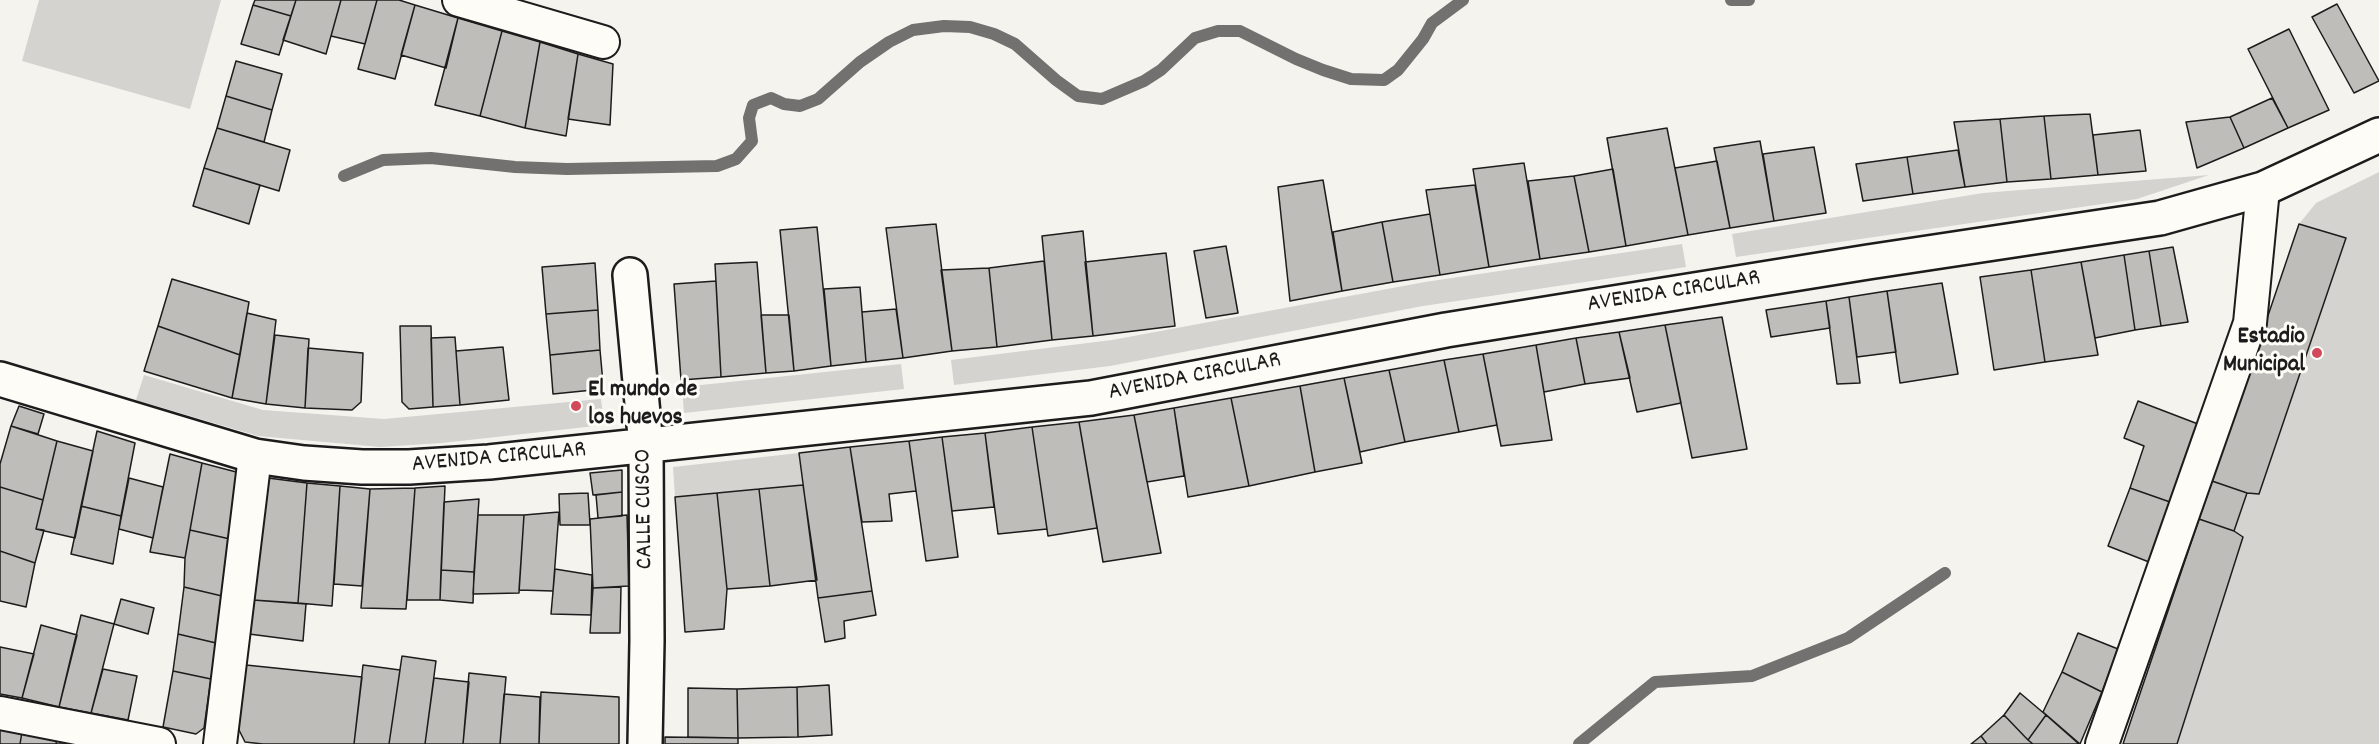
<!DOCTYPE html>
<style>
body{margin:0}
canvas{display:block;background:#f4f3ee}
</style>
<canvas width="2379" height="744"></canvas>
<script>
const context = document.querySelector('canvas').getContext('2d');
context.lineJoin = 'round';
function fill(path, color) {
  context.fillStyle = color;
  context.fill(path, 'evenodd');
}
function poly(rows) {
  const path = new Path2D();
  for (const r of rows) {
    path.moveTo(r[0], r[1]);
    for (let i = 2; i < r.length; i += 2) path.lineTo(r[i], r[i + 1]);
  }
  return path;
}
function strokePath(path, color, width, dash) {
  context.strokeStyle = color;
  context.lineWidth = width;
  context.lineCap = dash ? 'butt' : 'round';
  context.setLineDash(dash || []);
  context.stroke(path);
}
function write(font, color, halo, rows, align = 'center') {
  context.font = font + ' Dekko,sans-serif';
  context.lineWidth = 6;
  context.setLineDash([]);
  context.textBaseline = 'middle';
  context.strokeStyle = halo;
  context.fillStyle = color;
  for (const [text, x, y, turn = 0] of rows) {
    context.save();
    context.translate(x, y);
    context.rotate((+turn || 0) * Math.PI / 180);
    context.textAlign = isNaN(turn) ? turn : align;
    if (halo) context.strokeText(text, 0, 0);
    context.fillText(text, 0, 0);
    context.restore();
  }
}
fill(poly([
 [39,0,221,0,190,109,22,61],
 [2379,172,2379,744,2123,744,2299,224,2316,203],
 [2209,175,2137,199,1736,257,1732,234,1983,193],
 [1682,244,1686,267,1423,306,1110,366,954,385,951,360,1112,340,1425,282],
 [901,364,904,389,684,413,682,387],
 [144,375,263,410,384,419,601,399,604,425,442,443,380,447,258,436,136,400],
 [799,453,803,485,675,497,673,467]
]), '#d4d3cf');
strokePath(poly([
 [1731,0,1749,0],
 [344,176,383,160,431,158,515,167,567,169,717,166,736,159,752,141,749,118,753,105,771,98,784,104,800,106,818,99,860,62,889,42,913,30,944,26,970,27,994,34,1015,44,1056,80,1078,96,1102,99,1144,81,1161,70,1195,38,1218,31,1240,31,1296,59,1323,70,1351,79,1384,80,1398,70,1423,39,1432,23,1463,0],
 [1579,744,1655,682,1752,676,1848,638,1945,573]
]), '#72716f', 12);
const building = poly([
 [255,0,296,0,291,16,253,5,255,0],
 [296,0,341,0,326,54,283,40,296,0],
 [341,0,377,0,365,44,331,36,341,0],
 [377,0,399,0,415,5,395,79,358,69,377,0],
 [2337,4,2379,81,2354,93,2312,17,2337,4],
 [253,5,291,16,279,55,241,44,253,5],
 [415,5,458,18,446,68,401,55,415,5],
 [458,18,502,31,480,116,435,105,458,18],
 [2289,29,2329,110,2288,128,2248,49,2289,29],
 [502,31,540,42,525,128,480,116,502,31],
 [540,42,578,54,566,136,525,128,540,42],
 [578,54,613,64,610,125,568,119,578,54],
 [236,61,282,74,272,110,226,96,236,61],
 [226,96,272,110,264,142,217,128,226,96],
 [2272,98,2288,128,2244,148,2230,117,2272,98],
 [2090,114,2098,175,2051,179,2044,116,2090,114],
 [2044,116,2051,179,2007,182,2000,119,2044,116],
 [2230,117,2244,148,2197,168,2186,122,2230,117],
 [2000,119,2007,182,1965,187,1954,122,2000,119],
 [217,128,290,150,279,191,204,168,217,128],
 [1667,128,1688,235,1626,246,1607,138,1667,128],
 [2140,130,2146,171,2098,175,2093,135,2140,130],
 [1760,141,1774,221,1730,228,1714,148,1760,141],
 [1814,147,1826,213,1774,221,1763,154,1814,147],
 [1958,150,1965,187,1913,194,1907,157,1958,150],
 [1907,157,1913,194,1863,201,1856,164,1907,157],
 [1717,161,1730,228,1688,235,1675,168,1717,161],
 [1524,163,1540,259,1489,267,1473,169,1524,163],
 [204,168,260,185,249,224,193,206,204,168],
 [1613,169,1626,246,1589,252,1574,176,1613,169],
 [1574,176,1589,252,1540,259,1528,181,1574,176],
 [1323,180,1342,291,1290,301,1278,187,1323,180],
 [1475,185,1489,267,1440,275,1426,190,1475,185],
 [1430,214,1440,275,1393,282,1382,222,1430,214],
 [1382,222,1393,282,1342,291,1333,232,1382,222],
 [936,224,952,351,903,358,886,228,936,224],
 [2299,224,2346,238,2259,494,2247,493,2212,481,2299,224],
 [817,227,831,366,794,371,780,230,817,227],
 [1083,231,1093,336,1052,340,1042,236,1083,231],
 [1226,246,1238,313,1206,318,1194,251,1226,246],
 [2173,247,2188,322,2161,326,2149,251,2173,247],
 [2149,251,2161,326,2135,330,2124,255,2149,251],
 [1166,253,1175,326,1093,336,1085,262,1166,253],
 [2124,255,2135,330,2095,338,2081,262,2124,255],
 [1044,261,1052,340,997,347,989,268,1044,261],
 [757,262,766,373,721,377,715,264,757,262],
 [2081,262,2098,355,2045,362,2031,270,2081,262],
 [595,263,598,310,546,314,542,267,595,263],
 [989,268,997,347,952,351,941,270,989,268],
 [2031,270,2045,362,1994,370,1980,277,2031,270],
 [172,279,249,302,240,355,158,326,172,279],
 [716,281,721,377,681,380,674,284,716,281],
 [1942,283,1958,374,1900,383,1887,291,1942,283],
 [860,287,866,362,831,366,824,289,860,287],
 [1887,291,1896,352,1857,357,1849,297,1887,291],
 [1849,297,1860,383,1837,384,1826,301,1849,297],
 [1826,301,1830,328,1771,337,1766,310,1826,301],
 [896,309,903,358,866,362,862,312,896,309],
 [598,310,600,350,550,355,546,314,598,310],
 [247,313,276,320,266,404,232,398,247,313],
 [761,315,789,315,794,371,766,373,761,315],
 [1722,317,1747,449,1692,458,1665,325,1722,317],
 [1665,325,1681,403,1637,412,1619,332,1665,325],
 [158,326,240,355,232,398,144,371,158,326],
 [400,326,431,326,433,407,409,409,402,402,400,326],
 [1619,332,1630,378,1585,384,1576,338,1619,332],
 [275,335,309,339,305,408,266,404,275,335],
 [455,337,460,405,433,407,431,338,455,337],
 [1576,338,1585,384,1544,392,1536,345,1576,338],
 [1536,345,1552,440,1501,446,1483,354,1536,345],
 [503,347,509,400,460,405,456,351,503,347],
 [308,348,363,353,361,402,352,410,305,408,308,348],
 [600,350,603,383,593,390,553,394,550,355,600,350],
 [1483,354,1497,425,1459,432,1444,360,1483,354],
 [1444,360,1459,432,1405,442,1389,370,1444,360],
 [1389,370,1405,442,1360,452,1344,378,1389,370],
 [1344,378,1362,463,1315,472,1300,386,1344,378],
 [1300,386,1315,472,1249,486,1231,398,1300,386],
 [1231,398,1249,486,1188,497,1174,408,1231,398],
 [2138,401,2198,424,2170,502,2130,488,2144,446,2124,438,2138,401],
 [19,406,44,414,38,434,11,426,19,406],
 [1174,408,1184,476,1147,482,1134,415,1174,408],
 [1134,415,1161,553,1103,562,1079,422,1134,415],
 [1079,422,1097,528,1048,536,1032,427,1079,422],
 [11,426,57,441,43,500,0,487,0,464,11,426],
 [1032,427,1047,529,998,534,985,433,1032,427],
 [97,431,135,443,121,516,81,506,97,431],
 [985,433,994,507,952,511,942,437,985,433],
 [942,437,958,557,926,561,909,441,942,437],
 [57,441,93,451,75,538,36,529,57,441],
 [909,441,916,491,889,494,892,521,862,522,850,447,909,441],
 [850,447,872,591,818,598,799,453,850,447],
 [170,454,202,463,185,558,150,552,170,454],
 [202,463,240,473,230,539,190,530,202,463],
 [622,470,622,492,593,495,590,473,622,470],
 [129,478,163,487,153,538,119,529,129,478],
 [268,478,307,483,298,603,253,600,268,478],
 [2212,481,2247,493,2234,531,2199,519,2212,481],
 [307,483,340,486,332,606,298,603,307,483],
 [803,485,817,580,770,586,759,489,803,485],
 [340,486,370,489,362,586,334,584,340,486],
 [445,486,440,600,407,600,415,488,445,486],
 [0,487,43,500,36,529,44,530,35,563,0,551,0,487],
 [415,488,406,609,361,608,370,489,415,488],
 [2130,488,2170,502,2149,562,2108,546,2130,488],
 [759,489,770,586,727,589,717,493,759,489],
 [622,492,622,516,598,518,596,495,622,492],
 [588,493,590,525,560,525,559,494,588,493],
 [717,493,727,589,724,629,685,632,675,497,717,493],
 [479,499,474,572,441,570,444,502,479,499],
 [81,506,121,516,113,564,71,554,81,506],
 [559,512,553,591,519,590,524,515,559,512],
 [478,515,524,515,519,593,473,594,478,515],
 [627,515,629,586,593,588,590,519,627,515],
 [2199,519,2234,531,2243,537,2177,744,2123,744,2199,519],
 [190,530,230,539,222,596,184,587,185,558,190,530],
 [0,551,35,563,26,607,0,601,0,551],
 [555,569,592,575,591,615,551,614,555,569],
 [441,570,474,572,473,603,440,600,441,570],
 [184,587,222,596,216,643,178,634,184,587],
 [621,587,620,633,590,633,593,588,621,587],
 [872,591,876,615,844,621,845,638,825,642,818,598,872,591],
 [121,599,154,608,148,634,114,624,121,599],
 [253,600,306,604,303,641,249,634,253,600],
 [81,615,114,624,91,713,59,707,81,615],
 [41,625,77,635,59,707,22,698,41,625],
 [2078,633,2118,649,2102,692,2062,672,2078,633],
 [178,634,216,643,211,679,173,671,178,634],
 [0,647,34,654,22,698,0,694,0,647],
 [402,656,436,661,425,744,389,744,402,656],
 [246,665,362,677,354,744,263,744,245,742,238,728,246,665],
 [363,665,400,670,389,744,354,744,363,665],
 [103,669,137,676,128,720,91,713,103,669],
 [173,671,211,679,204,728,196,734,163,727,173,671],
 [2062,672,2102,692,2080,744,2043,712,2062,672],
 [469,673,506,677,500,744,463,744,469,673],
 [434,678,469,682,463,744,425,744,434,678],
 [829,685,832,735,798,737,797,687,829,685],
 [797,687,798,737,738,738,737,689,797,687],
 [688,688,737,689,738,738,688,737,688,688],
 [541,692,619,697,619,744,539,744,541,692],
 [2020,693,2046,715,2028,740,2004,715,2020,693],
 [504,694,540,697,539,744,500,744,504,694],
 [2004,715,2028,740,2033,744,1987,744,1981,736,2004,715],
 [2046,715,2079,744,2033,744,2028,740,2046,715],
 [0,728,22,732,20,744,0,744,0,728],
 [22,732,57,738,56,744,20,744,22,732],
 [1981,736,1987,744,1971,744,1981,736],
 [665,737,738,738,738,744,665,744,665,737],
 [57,738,87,744,56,744,57,738]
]);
fill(building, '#bebdba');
strokePath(building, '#1c1c1c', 1.5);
const street = poly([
 [459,0,603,42],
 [0,713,159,744],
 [220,744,255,456],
 [2102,744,2250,323,2263,189]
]);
const secondary = poly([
 [630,275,646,446,647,641,645,744],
 [0,379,255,456,304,463,362,467,409,467,489,462,1091,398,1446,330,1868,262,2160,218,2263,189,2379,135]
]);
strokePath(street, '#1c1c1c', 36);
strokePath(secondary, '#1c1c1c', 38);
strokePath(street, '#fdfcf7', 32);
strokePath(secondary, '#fdfcf7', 33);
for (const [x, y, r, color] of [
 [2317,353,6,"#d1495b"],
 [576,406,6,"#d1495b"]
]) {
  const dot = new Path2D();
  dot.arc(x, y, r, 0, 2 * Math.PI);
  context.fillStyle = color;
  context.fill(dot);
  strokePath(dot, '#fdfcf7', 2);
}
write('24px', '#1c1c1c', '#fdfcf7', [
 ["AVENIDA CIRCULAR",1674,293,-9],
 ["AVENIDA CIRCULAR",1195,378,-11],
 ["AVENIDA CIRCULAR",499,459,-5],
 ["CALLE CUSCO",646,509,-91]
]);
write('bold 24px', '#1c1c1c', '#fdfcf7', [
 ["Estadio",2305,339],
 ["Municipal",2305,367],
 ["El mundo de",588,392,"left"],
 ["los huevos",588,420,"left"]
], 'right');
</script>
